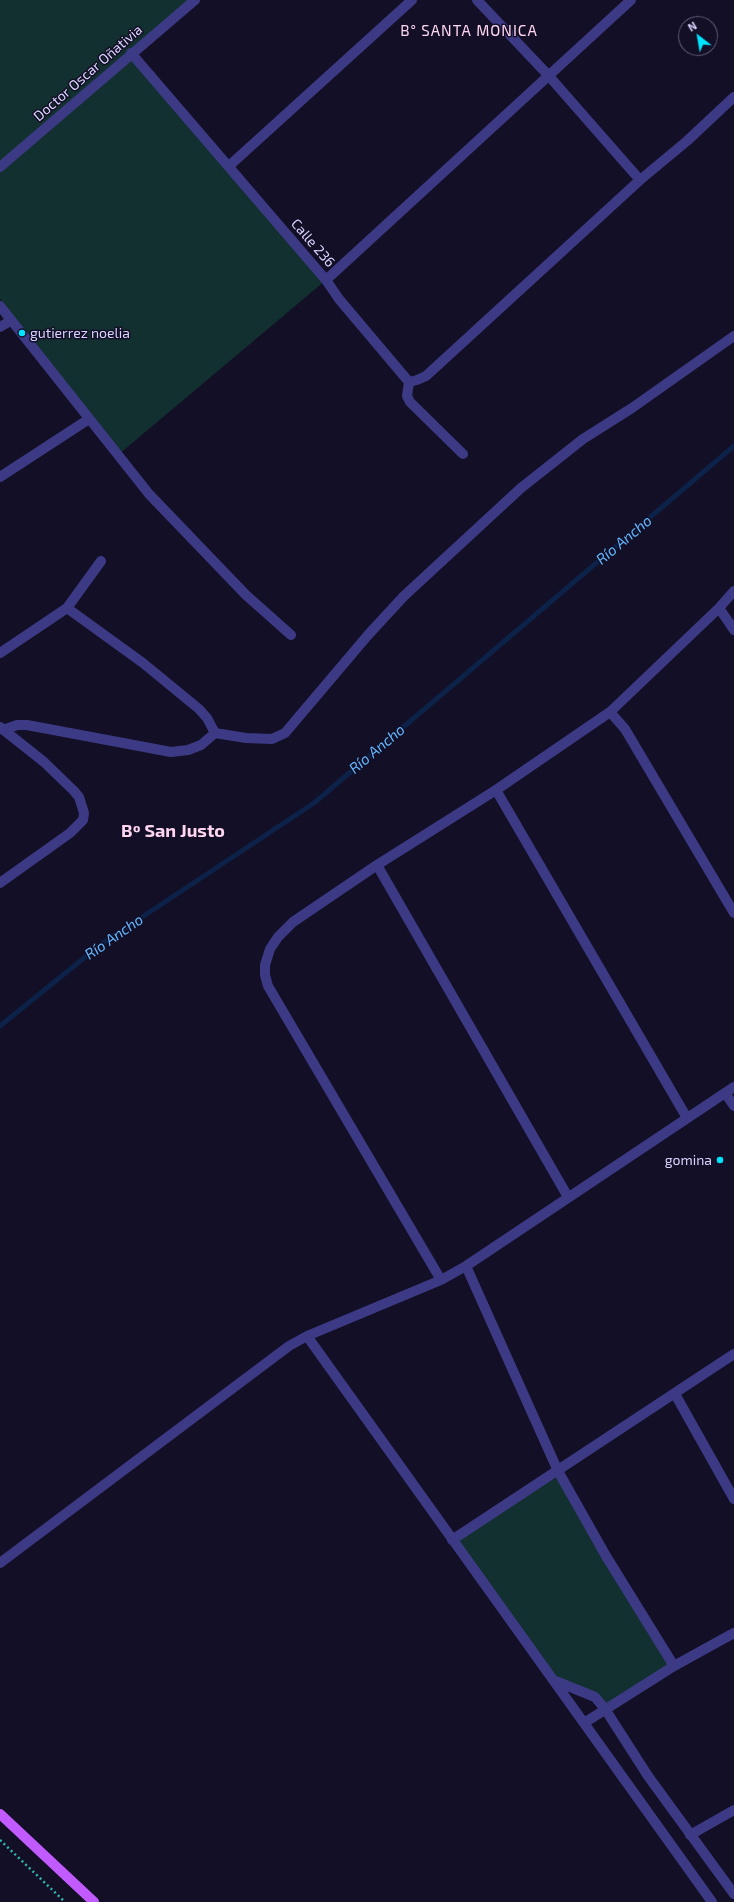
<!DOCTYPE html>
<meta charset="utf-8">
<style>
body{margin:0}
#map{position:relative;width:734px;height:1902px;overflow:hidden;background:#130f26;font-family:"Exo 2",sans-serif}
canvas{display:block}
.north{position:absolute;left:678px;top:16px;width:40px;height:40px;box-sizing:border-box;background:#130f26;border:1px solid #625e7d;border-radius:50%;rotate:329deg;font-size:11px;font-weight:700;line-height:16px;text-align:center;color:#d9d4ff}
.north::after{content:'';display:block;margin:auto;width:14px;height:18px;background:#00e5ff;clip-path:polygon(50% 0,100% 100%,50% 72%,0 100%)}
</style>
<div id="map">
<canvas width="734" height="1902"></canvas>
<div class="north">N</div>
</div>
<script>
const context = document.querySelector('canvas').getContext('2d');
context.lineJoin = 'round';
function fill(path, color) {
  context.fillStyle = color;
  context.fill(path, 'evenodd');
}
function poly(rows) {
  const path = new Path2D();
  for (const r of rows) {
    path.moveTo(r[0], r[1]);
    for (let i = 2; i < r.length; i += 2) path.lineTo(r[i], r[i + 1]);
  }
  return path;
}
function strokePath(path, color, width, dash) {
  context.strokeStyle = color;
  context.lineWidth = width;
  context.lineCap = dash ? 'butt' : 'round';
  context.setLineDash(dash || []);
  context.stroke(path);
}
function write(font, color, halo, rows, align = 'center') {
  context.font = font + ' "Exo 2",sans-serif';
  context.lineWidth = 3;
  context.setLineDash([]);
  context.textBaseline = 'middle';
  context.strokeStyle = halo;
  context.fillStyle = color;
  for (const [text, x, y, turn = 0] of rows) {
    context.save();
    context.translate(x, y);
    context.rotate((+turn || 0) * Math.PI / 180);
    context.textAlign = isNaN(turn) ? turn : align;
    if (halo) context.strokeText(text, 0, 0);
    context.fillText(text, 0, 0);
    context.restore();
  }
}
fill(poly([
 [0,0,195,0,131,53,326,280,118,455,0,299],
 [561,1475,674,1666,603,1706,553,1680,452,1540]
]), '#12302f');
strokePath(poly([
 [0,1026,100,945,314,803,734,446]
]), '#0c2248', 5);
strokePath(poly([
 [0,1840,65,1902]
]), '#2fb8b0', 2.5, [2, 3]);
strokePath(poly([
 [477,0,548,75,640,180],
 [131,53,326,280,339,299,409,382,407,396,410,402,463,454],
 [229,166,412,0],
 [0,167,195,0],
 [326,280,631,0],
 [0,306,149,494,246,595,291,635],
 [0,327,10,321],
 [409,382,417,380,426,376,640,180,687,141,734,97],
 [0,477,89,419],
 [67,608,143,663,199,709,207,718,215,733],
 [719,608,734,630],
 [0,653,67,608,101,561],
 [610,712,625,729,734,913],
 [0,727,44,762,73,790,79,797,84,813,83,820,70,833,0,883],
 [3,730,17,725,27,725,171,752,188,750,201,745,215,733,246,738,272,739,285,733,368,635,404,596,521,488,583,439,632,408,734,336],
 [496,790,687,1118],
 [377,865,568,1197],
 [725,1093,734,1106],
 [466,1266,558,1471,606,1556,674,1666],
 [441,1280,268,986,265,975,265,965,270,949,278,937,293,922,377,865,496,790,610,712,719,608,734,591],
 [307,1336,712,1902],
 [675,1394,734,1499],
 [452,1540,734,1354],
 [0,1563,289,1346,307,1336,441,1280,466,1266,734,1087],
 [553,1680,595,1697,605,1709,648,1776,734,1894],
 [584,1723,674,1666,734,1633],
 [690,1835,734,1810]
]), '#3d3a85', 10);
strokePath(poly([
 [0,1814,94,1902]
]), '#c25bff', 10);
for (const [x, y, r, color] of [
 [22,333,4,"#00e5ff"],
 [720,1160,4,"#00e5ff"]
]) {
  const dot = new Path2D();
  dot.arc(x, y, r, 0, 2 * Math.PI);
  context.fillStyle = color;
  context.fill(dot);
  strokePath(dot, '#130f26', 1.5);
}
write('14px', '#d9d4ff', '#130f26', [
 ["Doctor Oscar Oñativia",88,73,-41],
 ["Calle 236",313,243,49]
]);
write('14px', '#d9d4ff', '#130f26', [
 ["gutierrez noelia",30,333],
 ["gomina",712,1160,"right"]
], 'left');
context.letterSpacing = '1px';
write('15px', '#ffd6f0', '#130f26', [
 ["B° SANTA MONICA",469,31]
]);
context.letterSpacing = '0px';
write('italic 15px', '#62b6ff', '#130f26', [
 ["Río Ancho",624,540,-40],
 ["Río Ancho",377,749,-40],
 ["Río Ancho",114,937,-35]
]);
write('bold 18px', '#ffd6f0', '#130f26', [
 ["Bº San Justo",173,831]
]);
</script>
